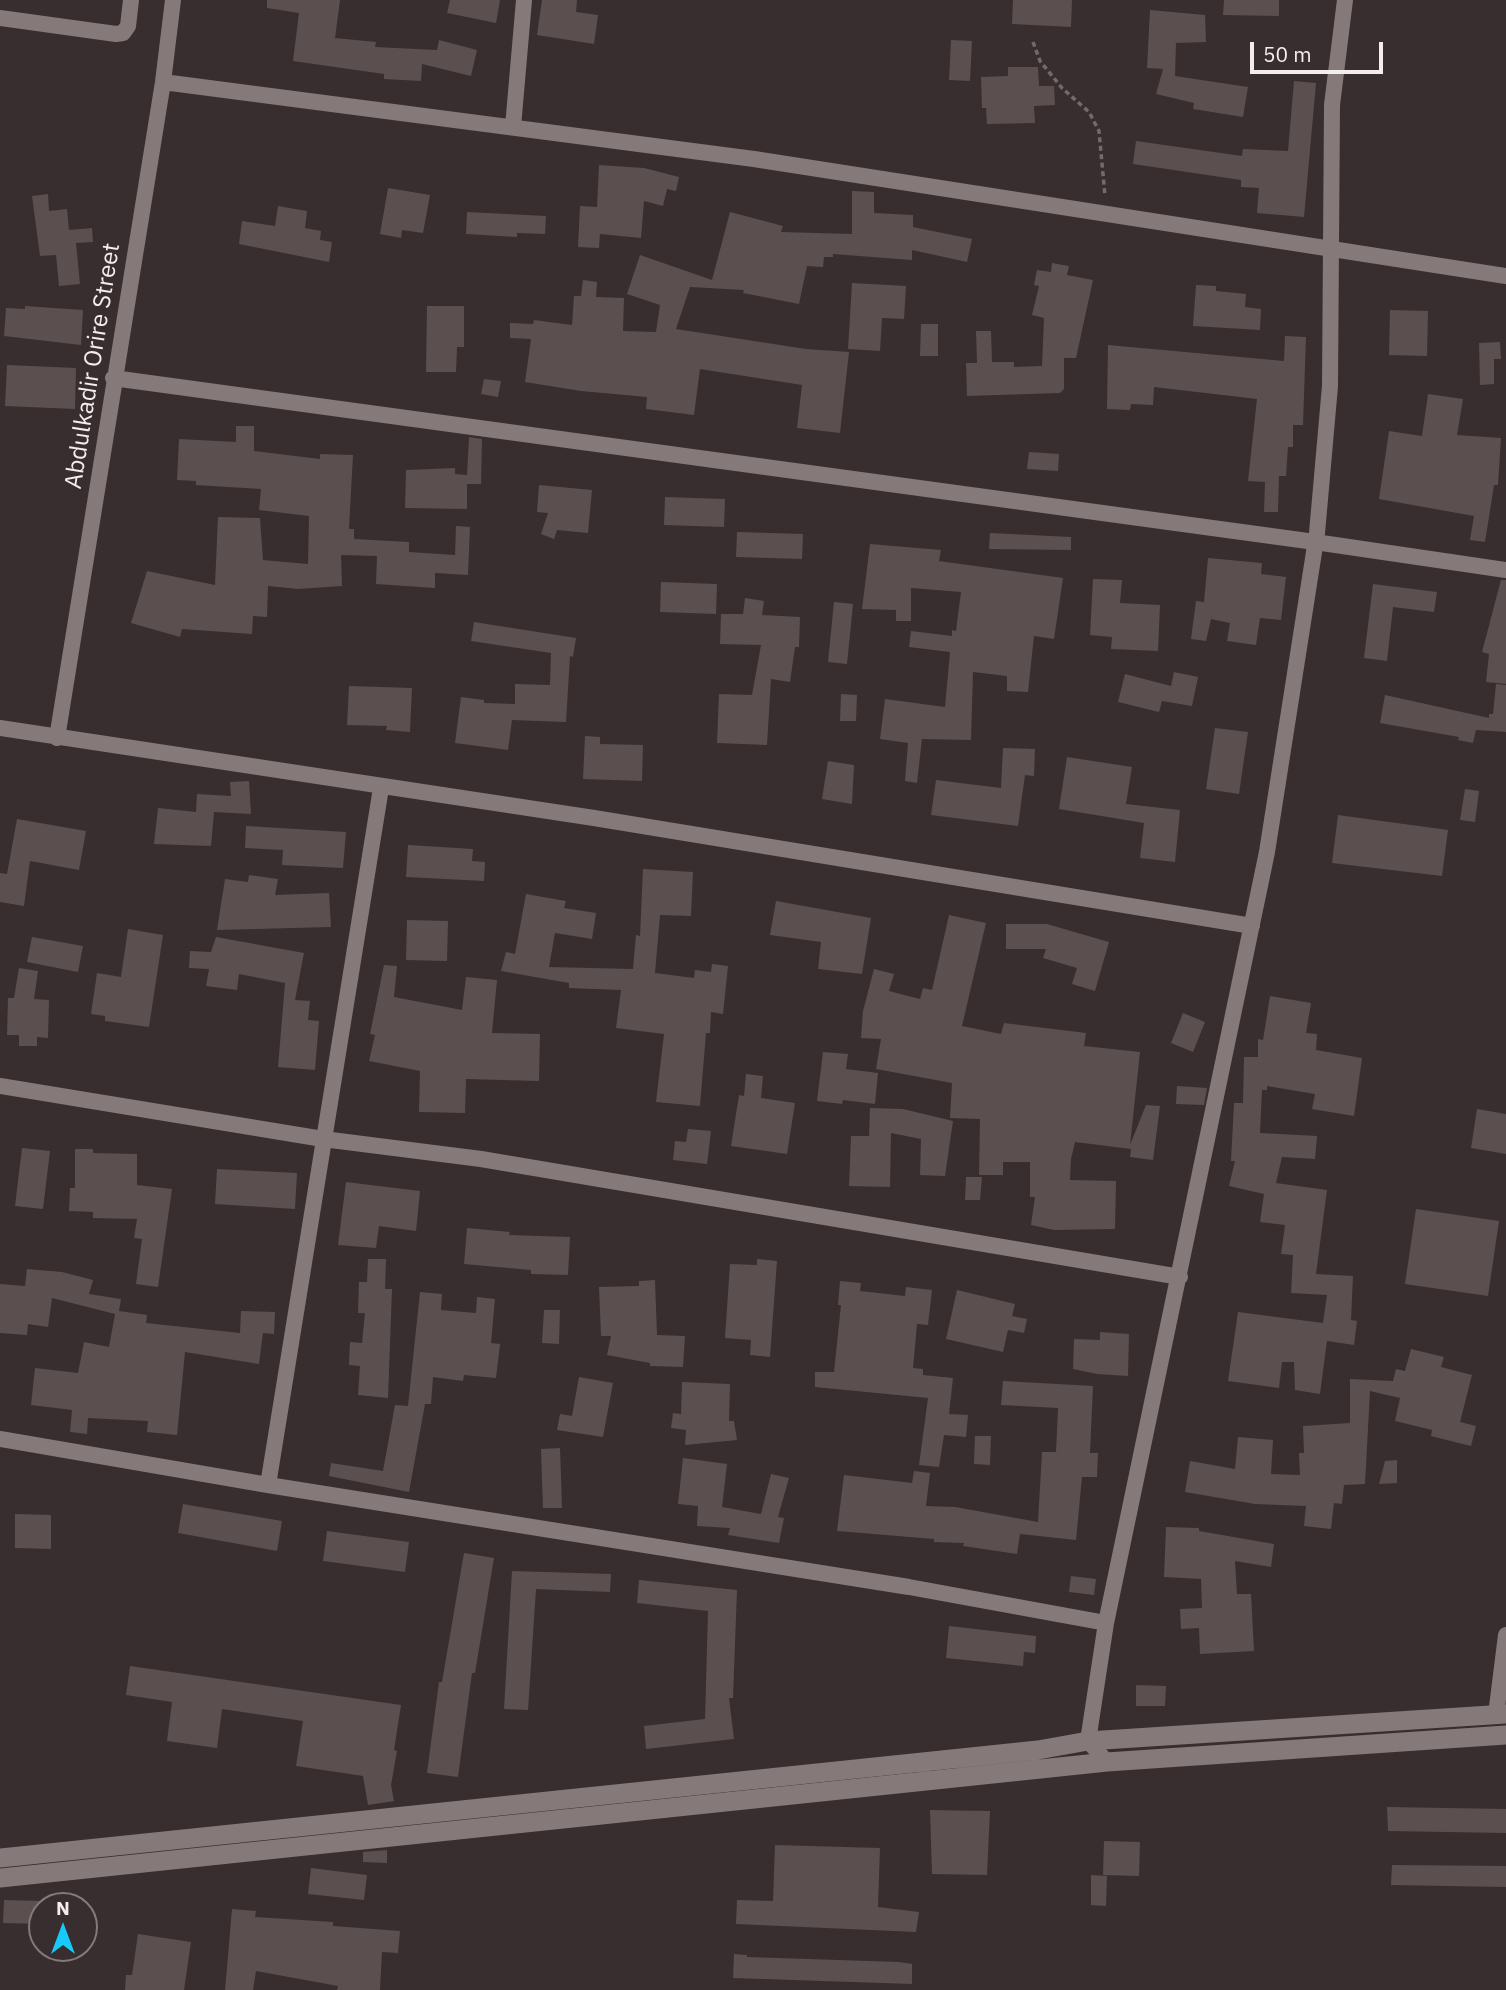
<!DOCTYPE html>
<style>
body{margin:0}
#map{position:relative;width:1506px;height:1990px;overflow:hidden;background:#392e2f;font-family:"IBM Plex Sans",sans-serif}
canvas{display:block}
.north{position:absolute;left:28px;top:1892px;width:70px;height:70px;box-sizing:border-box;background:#392e2f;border:2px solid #847a7b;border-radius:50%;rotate:0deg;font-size:19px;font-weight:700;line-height:28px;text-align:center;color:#f4eded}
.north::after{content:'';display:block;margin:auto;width:24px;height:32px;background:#18cafc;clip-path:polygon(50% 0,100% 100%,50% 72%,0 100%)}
.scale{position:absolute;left:1250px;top:42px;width:133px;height:32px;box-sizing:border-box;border:4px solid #f4eded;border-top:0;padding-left:9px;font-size:21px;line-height:24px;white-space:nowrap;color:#f4eded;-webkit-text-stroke:5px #392e2f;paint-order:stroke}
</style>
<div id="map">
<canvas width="1506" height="1990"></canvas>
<div class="north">N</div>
<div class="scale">50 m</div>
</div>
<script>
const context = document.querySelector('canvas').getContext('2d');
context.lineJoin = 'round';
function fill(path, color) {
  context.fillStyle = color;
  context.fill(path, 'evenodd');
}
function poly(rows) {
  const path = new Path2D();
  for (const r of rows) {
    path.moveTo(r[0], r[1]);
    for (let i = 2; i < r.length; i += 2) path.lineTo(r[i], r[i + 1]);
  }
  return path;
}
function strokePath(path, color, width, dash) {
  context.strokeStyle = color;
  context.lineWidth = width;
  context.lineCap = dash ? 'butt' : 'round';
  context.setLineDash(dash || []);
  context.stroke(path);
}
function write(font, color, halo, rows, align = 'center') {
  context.font = font + ' "IBM Plex Sans",sans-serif';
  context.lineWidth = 5;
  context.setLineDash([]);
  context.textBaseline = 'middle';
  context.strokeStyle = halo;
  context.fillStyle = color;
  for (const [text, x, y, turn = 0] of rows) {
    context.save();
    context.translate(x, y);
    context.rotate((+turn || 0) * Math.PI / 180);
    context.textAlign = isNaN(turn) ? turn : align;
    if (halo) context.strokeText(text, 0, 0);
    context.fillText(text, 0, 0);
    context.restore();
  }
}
fill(poly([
 [267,0,340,0,335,38,376,42,375,47,437,50,439,40,477,50,471,76,422,64,421,81,384,79,384,74,293,61,299,13,267,8],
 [450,0,500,0,496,23,447,13],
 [542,0,577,0,576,12,598,15,594,44,537,35],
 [1013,0,1072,0,1071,27,1012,24],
 [1224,0,1279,0,1279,16,1223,15],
 [1150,10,1205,15,1206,42,1176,43,1175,76,1248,87,1243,117,1193,109,1194,103,1156,94,1163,69,1147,68],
 [951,40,972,41,970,81,949,80],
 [1008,67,1038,67,1039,86,1054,86,1055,105,1034,106,1035,123,987,124,986,108,982,108,981,77,1008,76],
 [1294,81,1316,83,1304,217,1257,213,1259,188,1241,187,1241,180,1133,164,1136,141,1242,156,1243,149,1288,151],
 [599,165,644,168,679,177,676,191,667,189,663,206,644,201,641,238,600,234,599,248,578,247,580,206,597,207],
 [388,188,430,195,423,233,402,230,401,238,380,234],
 [852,191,874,192,874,213,913,215,913,227,972,239,967,262,912,250,912,260,833,254,833,257,824,257,823,267,807,266,799,304,743,293,744,290,690,287,676,329,806,349,849,352,840,433,797,428,802,385,700,369,694,415,646,409,647,397,581,391,525,382,531,339,510,338,510,323,533,324,534,320,572,325,574,296,581,296,583,280,597,282,596,297,624,298,623,331,656,332,660,305,627,294,640,255,712,280,730,212,783,226,781,232,852,234],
 [48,194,49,211,67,209,69,230,92,228,93,242,76,243,80,284,59,286,56,255,40,256,32,196],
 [278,206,307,211,305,228,321,231,320,240,332,242,329,262,239,244,242,221,275,226],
 [467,212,546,216,545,234,517,233,517,237,466,234],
 [1052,263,1069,266,1067,275,1093,280,1076,358,1064,358,1064,389,1060,393,967,396,966,363,977,363,976,331,991,331,992,362,1014,362,1014,367,1042,366,1044,318,1032,315,1039,286,1034,285,1037,270,1051,272],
 [852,283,906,286,904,319,882,318,880,351,848,349],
 [1196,285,1216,286,1216,291,1246,294,1245,307,1261,309,1260,330,1193,326],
 [25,306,83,310,81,345,4,336,6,308,25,309],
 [427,306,464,306,464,347,457,347,456,372,426,372],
 [1390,310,1428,311,1427,356,1389,355],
 [921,324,938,324,938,356,920,356],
 [1285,336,1306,337,1303,425,1293,425,1293,447,1288,447,1286,476,1279,476,1278,512,1264,512,1265,482,1248,481,1257,399,1154,387,1153,405,1131,404,1130,410,1107,409,1108,345,1284,361],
 [1500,342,1501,359,1494,359,1494,384,1480,385,1479,343],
 [7,365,76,368,75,409,5,406],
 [484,379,501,381,498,397,481,394],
 [1428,394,1463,399,1457,435,1501,438,1498,485,1494,485,1485,542,1470,540,1474,516,1379,499,1389,431,1422,436],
 [236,426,254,426,254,451,320,459,320,454,353,455,349,529,354,529,354,539,409,542,409,552,455,555,456,526,470,527,468,575,435,573,435,588,376,584,377,556,341,555,342,586,298,589,268,586,267,617,253,616,252,634,182,629,180,637,131,623,147,571,215,585,218,517,260,518,263,560,308,564,309,516,259,510,261,489,196,485,196,481,177,480,179,439,236,442],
 [469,437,482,439,481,484,467,484,467,509,405,508,406,470,455,468,455,474,467,475],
 [1029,452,1059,454,1058,471,1027,469],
 [539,485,592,490,588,533,557,530,554,539,541,534,548,513,537,512],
 [665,497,725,499,724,527,664,525],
 [737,532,803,534,802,559,736,557],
 [990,533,1071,537,1071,550,989,549],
 [870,544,941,550,939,561,1063,578,1054,639,1034,636,1028,692,1007,691,1007,676,973,672,971,740,922,739,917,783,905,781,908,743,880,739,885,699,945,707,950,652,909,647,911,631,952,636,952,630,956,631,961,592,911,588,911,621,896,621,896,610,862,609],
 [1208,558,1262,563,1261,574,1286,577,1281,620,1260,618,1256,645,1227,641,1230,623,1211,619,1206,641,1191,639,1196,601,1204,602],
 [1093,579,1122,580,1120,603,1160,605,1158,651,1111,649,1112,637,1090,635],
 [1501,580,1506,580,1506,684,1486,682,1489,654,1482,652],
 [661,582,717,584,716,614,660,612],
 [1373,584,1437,592,1434,612,1393,607,1387,661,1364,658],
 [745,598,764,601,762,615,800,617,799,647,795,647,790,682,771,679,767,745,717,743,719,694,752,695,761,645,720,644,721,614,743,614],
 [834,602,853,604,847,664,828,662],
 [474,622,576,638,573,657,570,656,566,722,512,720,508,750,455,743,461,697,484,700,484,703,515,704,515,684,550,685,551,653,471,641],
 [1174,672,1198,677,1192,706,1162,701,1159,712,1118,702,1125,674,1171,686],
 [1496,684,1506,685,1506,732,1476,730,1473,743,1458,740,1459,737,1380,723,1385,695,1489,718,1489,714,1493,714],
 [349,686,412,688,410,732,386,730,387,726,347,725],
 [841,694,857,695,856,721,840,721],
 [1215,728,1248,732,1239,794,1206,789],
 [585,736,600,737,600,744,643,745,642,781,583,779],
 [1003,748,1035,749,1034,776,1025,775,1018,826,931,815,936,780,1001,788],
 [1067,757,1132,767,1126,804,1180,810,1175,862,1140,858,1144,823,1059,809],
 [828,761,854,765,852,804,822,799],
 [249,781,251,814,214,812,211,846,154,844,158,808,196,812,197,794,231,796,230,782],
 [1465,789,1479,791,1475,822,1460,820],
 [1338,815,1448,830,1442,876,1332,863],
 [17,819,86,831,79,870,30,861,24,906,0,902,0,873,7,874],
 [246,826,346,832,343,868,282,865,283,850,245,848],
 [408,845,473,849,472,861,485,862,484,881,406,877],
 [643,869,693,872,691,916,660,915,655,973,694,978,695,970,711,972,712,964,728,966,723,1014,711,1012,710,1033,706,1033,700,1106,656,1102,664,1034,616,1028,621,990,569,988,569,983,501,971,506,952,515,954,526,894,566,901,564,908,596,913,592,939,555,933,549,967,633,969,636,935,640,936],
 [249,875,278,879,275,895,329,893,331,927,217,930,225,879,248,882],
 [776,901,871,918,862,974,818,969,821,942,770,935],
 [949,915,986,923,962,1026,1001,1034,1004,1023,1086,1033,1084,1046,1140,1052,1130,1145,1146,1105,1160,1106,1153,1160,1130,1157,1131,1149,1075,1142,1071,1159,1070,1180,1116,1181,1115,1229,1054,1230,1031,1225,1035,1197,1030,1197,1030,1162,1003,1162,1003,1175,979,1175,980,1119,950,1118,952,1083,876,1069,881,1039,861,1038,863,1011,874,969,894,974,889,991,920,999,923,988,932,990],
 [407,920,448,921,447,961,406,960],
 [1006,924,1047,924,1109,942,1095,991,1072,984,1077,968,1043,958,1046,949,1006,949],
 [128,929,163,935,149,1027,105,1021,105,1016,91,1014,97,973,121,977],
 [32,937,83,946,78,972,27,962],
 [216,937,304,953,295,1000,310,1001,308,1020,319,1021,315,1070,278,1067,285,983,239,974,237,990,206,986,209,969,189,968,190,951,211,952],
 [384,965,397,966,394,997,462,1010,466,977,497,980,492,1033,540,1034,539,1081,466,1079,465,1113,419,1112,420,1071,369,1061,375,1035,370,1034],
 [19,968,38,971,34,999,49,1000,48,1038,37,1037,37,1046,19,1046,19,1035,7,1035,8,998,14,998],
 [1270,996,1311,1003,1306,1033,1317,1034,1316,1050,1362,1058,1354,1116,1312,1109,1315,1094,1267,1086,1267,1090,1262,1090,1260,1133,1317,1136,1315,1159,1282,1157,1276,1183,1327,1190,1316,1274,1353,1276,1351,1320,1357,1321,1354,1345,1327,1341,1320,1394,1295,1390,1294,1362,1282,1362,1279,1388,1228,1381,1238,1312,1323,1323,1327,1295,1291,1293,1293,1255,1281,1254,1285,1225,1260,1222,1264,1194,1229,1186,1235,1161,1231,1161,1234,1103,1243,1103,1244,1057,1258,1057,1258,1039,1263,1040],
 [1183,1013,1205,1022,1193,1052,1171,1043],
 [823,1052,848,1054,846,1069,878,1073,875,1104,843,1100,842,1104,817,1101],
 [746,1074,763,1076,761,1098,795,1103,787,1154,731,1146,739,1095,744,1096],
 [1177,1086,1207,1088,1204,1105,1176,1104],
 [870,1108,903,1109,953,1121,945,1176,920,1175,921,1139,891,1133,890,1187,849,1186,851,1136,869,1136],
 [1477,1109,1506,1114,1506,1154,1471,1148],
 [688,1129,711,1131,707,1164,673,1160,675,1141,686,1142],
 [22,1148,50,1151,43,1209,15,1206],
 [75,1149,93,1149,93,1153,137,1154,137,1185,172,1189,158,1287,136,1284,142,1239,134,1238,137,1219,93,1218,93,1212,69,1211,70,1188,75,1188],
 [217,1169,297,1173,295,1209,215,1204],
 [966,1177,982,1177,980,1200,965,1200],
 [346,1182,420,1191,416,1231,379,1226,376,1248,338,1245],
 [1416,1209,1499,1221,1488,1296,1405,1284],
 [467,1228,510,1232,509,1235,570,1237,568,1275,531,1274,531,1270,464,1264],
 [368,1259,386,1259,385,1289,392,1289,388,1398,358,1395,360,1366,349,1365,350,1342,362,1343,365,1313,358,1313,359,1282,367,1282],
 [757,1259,777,1261,770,1357,750,1355,751,1340,725,1338,730,1264,757,1265],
 [27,1269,62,1272,93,1280,89,1294,121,1299,119,1311,147,1315,146,1323,240,1333,241,1311,275,1312,274,1334,263,1333,259,1364,185,1352,177,1435,147,1432,148,1421,88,1418,87,1434,70,1432,72,1410,31,1405,35,1368,78,1373,84,1342,109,1347,115,1314,52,1298,48,1327,28,1324,27,1335,0,1333,0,1284,25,1286],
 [655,1280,657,1335,685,1336,683,1367,650,1366,650,1363,607,1355,611,1336,601,1336,599,1287,639,1286,639,1281],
 [840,1281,861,1283,860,1291,905,1296,906,1287,932,1290,928,1325,917,1324,913,1368,923,1369,923,1375,953,1378,949,1414,968,1415,966,1437,944,1435,939,1467,919,1465,928,1398,815,1387,815,1372,834,1372,841,1305,838,1305],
 [957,1290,1015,1304,1012,1316,1027,1319,1024,1333,1008,1330,1003,1352,946,1339],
 [420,1292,442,1294,441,1310,476,1313,477,1297,495,1299,491,1343,500,1344,496,1378,464,1375,463,1381,433,1377,431,1404,425,1404,409,1492,329,1476,331,1463,383,1471,395,1405,408,1406],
 [544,1310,560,1310,559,1344,542,1343],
 [1100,1332,1129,1334,1128,1376,1097,1374,1073,1369,1074,1339,1100,1340],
 [1411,1349,1444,1357,1441,1367,1472,1375,1460,1422,1476,1426,1471,1446,1431,1436,1432,1430,1395,1421,1400,1398,1370,1391,1365,1484,1344,1485,1342,1504,1334,1503,1331,1529,1304,1526,1306,1506,1255,1504,1185,1492,1190,1461,1235,1469,1238,1437,1273,1440,1271,1474,1300,1475,1299,1453,1304,1453,1303,1426,1350,1423,1350,1379,1393,1381,1396,1369,1405,1371],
 [579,1377,613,1383,603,1437,557,1430,560,1414,572,1416],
 [1003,1381,1093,1386,1090,1453,1098,1453,1097,1477,1082,1477,1076,1540,1020,1534,1017,1554,963,1546,964,1543,934,1542,934,1539,837,1531,844,1475,912,1483,914,1471,930,1473,926,1506,955,1507,1038,1522,1042,1452,1056,1452,1058,1408,1001,1405],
 [682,1382,730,1384,729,1421,734,1421,737,1440,685,1445,686,1430,671,1428,673,1413,681,1414],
 [975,1436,991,1436,990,1465,974,1464],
 [560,1448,562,1508,543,1508,541,1449],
 [683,1458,727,1464,722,1507,761,1514,771,1474,789,1478,778,1517,784,1518,779,1543,728,1535,730,1528,697,1526,698,1506,678,1504],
 [1397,1460,1397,1483,1379,1484,1385,1461],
 [183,1504,282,1521,277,1551,178,1533],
 [15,1514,51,1515,51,1549,15,1548],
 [1166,1527,1199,1528,1199,1531,1274,1544,1271,1567,1235,1561,1237,1594,1251,1594,1254,1651,1200,1654,1199,1628,1181,1629,1180,1609,1202,1608,1201,1579,1164,1577],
 [327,1531,409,1542,405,1572,323,1561],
 [464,1553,494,1558,475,1673,472,1673,458,1777,427,1773,439,1682,442,1682],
 [512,1571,611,1574,610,1592,536,1589,528,1710,504,1709],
 [1071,1576,1096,1579,1094,1595,1069,1592],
 [639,1580,737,1590,733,1698,729,1698,734,1739,646,1749,644,1726,705,1719,708,1611,637,1603],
 [949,1626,1036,1636,1035,1653,1024,1652,1023,1666,946,1658],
 [130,1666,401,1705,394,1750,397,1751,391,1785,394,1801,368,1805,363,1776,296,1766,303,1721,222,1709,217,1748,167,1741,172,1702,126,1695],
 [1136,1685,1166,1686,1165,1706,1136,1706],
 [1387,1807,1506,1809,1506,1833,1388,1831],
 [930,1810,990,1811,987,1875,932,1874],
 [1104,1841,1140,1842,1139,1876,1103,1875],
 [775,1845,880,1848,878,1907,919,1912,916,1932,736,1924,737,1900,773,1901],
 [387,1850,387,1863,363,1862,363,1852],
 [1392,1865,1506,1866,1506,1887,1391,1885],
 [311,1868,367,1875,364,1900,308,1894],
 [1091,1875,1107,1876,1106,1906,1091,1905],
 [4,1900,42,1901,42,1924,3,1923],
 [232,1909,256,1911,255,1917,333,1922,333,1926,400,1931,398,1953,382,1952,380,1990,337,1990,338,1986,256,1971,253,1990,225,1990],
 [138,1934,191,1942,184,1990,125,1990,126,1975,132,1975],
 [734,1954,747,1955,747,1957,899,1962,912,1964,912,1984,733,1978]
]), '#5b4f50');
strokePath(poly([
 [1033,42,1040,61,1062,88,1089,112,1099,131,1105,196]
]), '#746a6b', 3.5, [5, 3.5]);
strokePath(poly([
 [0,18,116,34,123,33,128,26,131,0],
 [163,82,754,159,1506,276],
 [513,127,524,0],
 [113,378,1315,542,1506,570],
 [0,728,594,818,1252,926],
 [57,738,163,82,173,0],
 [0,1086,323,1139,481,1159,1180,1277],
 [0,1439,268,1485,909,1587,1106,1623],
 [268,1485,381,788],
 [1496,1715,1506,1635],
 [1107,1762,1088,1741,1106,1623,1267,852,1317,533,1330,386,1332,105,1345,0]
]), '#86797a', 16);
strokePath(poly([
 [0,1858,1038,1750,1088,1741,1506,1714],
 [0,1878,1107,1762,1506,1735]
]), '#86797a', 19);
write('24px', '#f4eded', '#392e2f', [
 ["Abdulkadir Orire Street",93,366,-81]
]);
</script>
